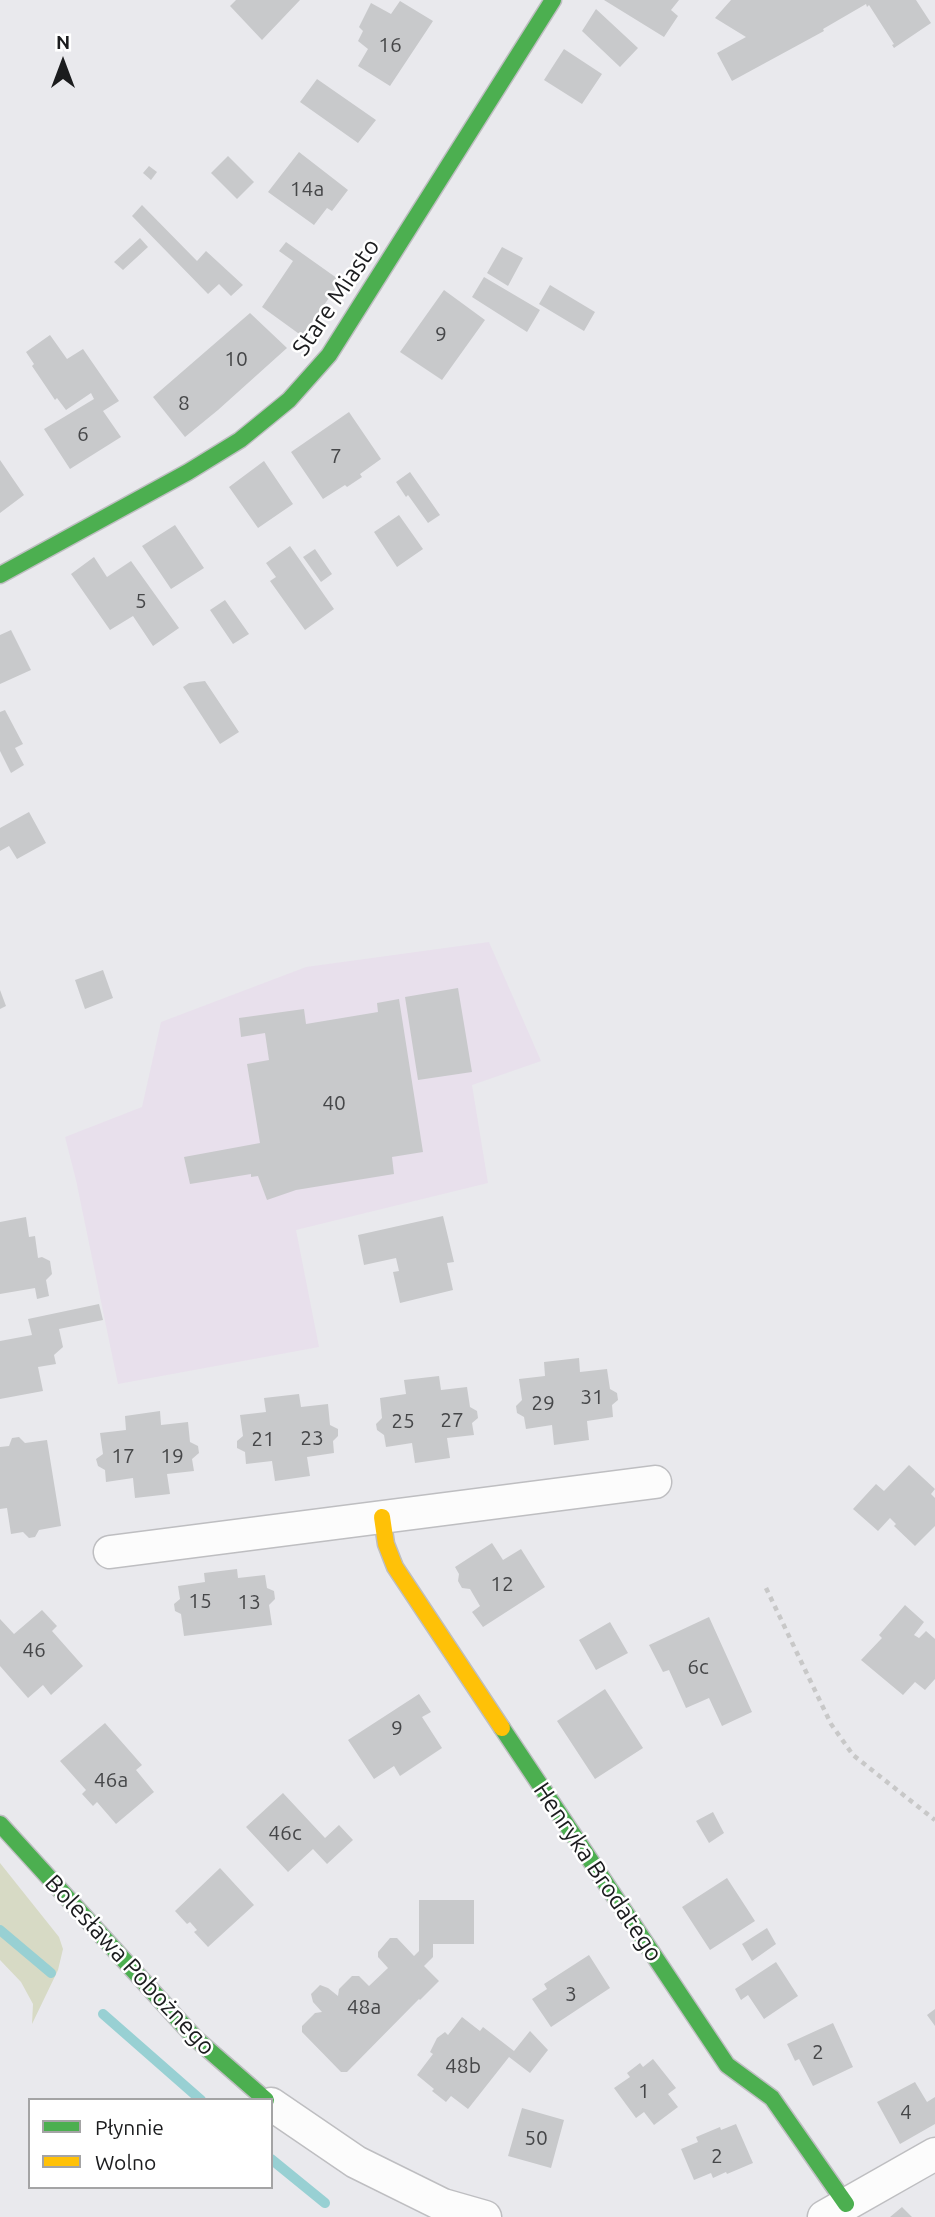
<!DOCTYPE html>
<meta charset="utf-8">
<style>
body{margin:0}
#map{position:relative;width:935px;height:2217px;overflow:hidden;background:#e9e9ed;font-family:Ubuntu,sans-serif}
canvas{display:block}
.legend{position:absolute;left:28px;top:2098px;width:245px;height:91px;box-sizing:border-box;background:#fff;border:2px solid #a4a4a5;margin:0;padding:9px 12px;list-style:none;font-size:21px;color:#1b1c1e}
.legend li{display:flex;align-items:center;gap:14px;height:35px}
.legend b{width:35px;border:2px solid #a4a4a5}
.north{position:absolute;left:28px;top:28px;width:70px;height:70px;-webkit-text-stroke:5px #fff;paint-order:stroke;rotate:0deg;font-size:19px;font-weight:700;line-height:28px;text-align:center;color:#1b1c1e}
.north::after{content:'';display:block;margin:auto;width:24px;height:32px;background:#1b1c1e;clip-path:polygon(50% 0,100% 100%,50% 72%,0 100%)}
</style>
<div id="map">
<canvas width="935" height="2217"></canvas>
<ul class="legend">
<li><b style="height:9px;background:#4caf50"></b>Płynnie</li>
<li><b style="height:9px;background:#ffc107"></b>Wolno</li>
</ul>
<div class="north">N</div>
</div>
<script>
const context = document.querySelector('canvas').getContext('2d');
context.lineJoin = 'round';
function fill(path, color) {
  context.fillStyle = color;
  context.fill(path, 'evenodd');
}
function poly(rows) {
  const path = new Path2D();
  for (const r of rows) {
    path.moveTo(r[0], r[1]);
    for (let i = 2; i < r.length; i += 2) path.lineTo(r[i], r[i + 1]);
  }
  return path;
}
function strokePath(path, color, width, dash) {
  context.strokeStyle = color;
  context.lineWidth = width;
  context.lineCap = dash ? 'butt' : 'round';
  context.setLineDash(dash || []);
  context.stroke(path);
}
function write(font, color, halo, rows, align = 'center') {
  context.font = font + ' Ubuntu,sans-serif';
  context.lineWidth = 5;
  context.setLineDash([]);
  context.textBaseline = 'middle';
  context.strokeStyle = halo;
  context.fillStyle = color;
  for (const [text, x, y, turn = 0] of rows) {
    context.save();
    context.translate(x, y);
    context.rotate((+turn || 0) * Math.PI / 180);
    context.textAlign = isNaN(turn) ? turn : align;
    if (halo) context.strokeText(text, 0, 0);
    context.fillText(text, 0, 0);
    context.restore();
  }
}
fill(poly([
 [489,942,541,1061,472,1085,488,1183,296,1230,319,1347,118,1384,76,1180,65,1137,142,1107,161,1022,306,967]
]), '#e8e0ec');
fill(poly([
 [0,1863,59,1937,63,1949,58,1970,32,2024,33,2004,21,1982,0,1960]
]), '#d7dac5');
strokePath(poly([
 [0,1930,51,1973],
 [103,2014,201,2100],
 [271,2159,325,2203]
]), '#98d0d3', 10);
fill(poly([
 [236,0,300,0,262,40,230,6],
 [604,0,679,0,671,10,678,16,664,37],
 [731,0,916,0,931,23,894,48,892,45,894,44,869,5,867,7,866,4,823,29,824,31,732,81,717,53,746,37,715,18],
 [400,1,433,21,390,86,358,66,368,49,358,41,363,31,359,27,371,3,391,14],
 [596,9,638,48,620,67,582,31],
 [564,49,602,74,582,104,544,80],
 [317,79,376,120,358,143,300,102],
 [299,152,348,190,332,211,327,208,314,225,268,192],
 [228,156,254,182,237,199,211,173],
 [149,166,157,172,151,180,143,173],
 [142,205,197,261,206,251,243,285,231,296,219,284,208,294,132,216],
 [140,238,148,247,123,270,114,262],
 [286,242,341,281,302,336,262,307,293,261,279,251],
 [502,247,523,258,508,286,487,273],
 [484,277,540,310,527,332,472,297],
 [550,285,595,312,584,331,539,304],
 [444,290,485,320,442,380,400,352],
 [250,313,287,348,218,410,185,437,153,397],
 [50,335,67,359,83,349,119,401,103,411,121,437,70,469,44,429,94,399,91,393,66,410,57,398,55,400,32,366,34,364,26,352],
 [349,412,381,459,360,474,362,477,347,487,345,485,323,499,291,452],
 [0,460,24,495,0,513],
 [264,461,293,504,258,528,229,487],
 [410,472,440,515,428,523,408,495,406,497,396,482],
 [399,515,423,549,397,567,374,532],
 [175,525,204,568,171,589,142,546],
 [290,546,334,609,305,630,270,581,276,577,266,563],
 [315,549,332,574,321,582,303,557],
 [94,557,107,577,131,561,179,628,153,646,133,616,110,630,71,574],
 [225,600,249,634,233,644,210,610],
 [11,630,31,670,0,684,0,635],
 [205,681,239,732,220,744,183,687,189,683],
 [5,710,23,744,15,748,24,765,11,773,0,751,0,712],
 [29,812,46,843,17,859,9,846,0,851,0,828],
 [103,970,113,998,85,1009,75,980],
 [458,988,472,1072,418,1080,405,997],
 [0,990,6,1006,0,1009],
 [399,999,423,1152,392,1157,394,1174,296,1190,267,1200,258,1176,251,1177,251,1174,190,1184,184,1157,260,1143,247,1064,269,1060,265,1033,241,1037,239,1018,304,1009,306,1024,378,1012,377,1003],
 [443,1216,454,1262,447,1263,453,1290,400,1303,393,1272,399,1271,396,1258,364,1265,358,1235],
 [26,1217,29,1237,35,1236,38,1258,42,1257,50,1261,52,1274,46,1280,49,1296,37,1299,35,1288,0,1294,0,1222],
 [99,1304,103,1320,59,1329,63,1347,54,1355,56,1364,38,1367,43,1391,0,1399,0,1341,32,1335,28,1319],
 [579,1358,580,1372,607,1369,610,1389,617,1393,618,1400,612,1405,613,1417,587,1421,589,1440,554,1445,552,1425,526,1429,524,1417,517,1413,516,1406,522,1400,519,1379,545,1376,544,1362],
 [439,1376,441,1390,467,1387,470,1407,477,1411,478,1418,472,1423,474,1435,447,1438,450,1458,415,1463,412,1443,386,1447,384,1435,377,1430,376,1424,382,1418,380,1398,406,1394,404,1380],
 [299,1394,301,1407,328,1404,330,1425,338,1429,338,1436,333,1441,334,1453,307,1457,310,1476,275,1481,272,1461,246,1464,245,1452,237,1448,237,1441,243,1436,240,1415,266,1412,264,1398],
 [160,1411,161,1425,188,1422,190,1442,198,1446,199,1453,192,1459,194,1471,167,1474,170,1494,135,1498,133,1478,106,1482,105,1470,98,1466,96,1459,103,1454,100,1433,126,1430,125,1416],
 [19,1437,25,1443,47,1440,61,1526,39,1530,35,1537,29,1538,23,1532,11,1534,7,1508,0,1509,0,1447,9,1446,12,1438],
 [909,1465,935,1489,931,1494,935,1498,935,1526,915,1546,894,1526,896,1524,890,1518,878,1531,853,1509,876,1484,884,1491],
 [492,1543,503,1560,521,1549,545,1587,483,1627,472,1612,480,1606,470,1589,462,1588,458,1581,459,1574,455,1567],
 [237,1569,238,1578,265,1575,267,1588,274,1591,275,1599,269,1605,272,1625,184,1636,181,1614,175,1611,174,1604,180,1599,178,1586,205,1582,204,1573],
 [905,1605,924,1622,914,1635,919,1638,926,1631,935,1639,935,1679,925,1690,915,1682,903,1695,861,1660,882,1638,879,1635],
 [42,1610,57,1626,52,1631,83,1666,51,1695,43,1685,28,1698,0,1666,0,1619,14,1634],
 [709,1617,752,1712,722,1726,709,1698,686,1708,669,1670,663,1672,649,1645],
 [610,1622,628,1653,596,1670,579,1640],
 [605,1689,643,1748,595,1779,557,1721],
 [419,1694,431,1712,422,1717,442,1748,400,1776,394,1766,374,1779,348,1740],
 [105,1723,142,1765,136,1770,154,1792,116,1824,97,1802,93,1806,82,1794,86,1790,60,1761],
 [283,1793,325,1838,339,1825,353,1840,327,1864,313,1849,288,1872,246,1827],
 [713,1812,724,1833,709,1843,696,1821],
 [220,1868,254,1905,208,1947,194,1932,197,1930,190,1922,187,1924,175,1911],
 [727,1878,755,1921,710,1950,682,1907],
 [419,1900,474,1900,474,1944,433,1944,433,1957,424,1966,439,1981,420,2000,419,1999,347,2072,341,2072,302,2032,302,2026,315,2013,322,2012,313,2002,311,1994,320,1985,328,1988,338,1996,339,1989,352,1976,359,1976,369,1986,388,1968,378,1957,378,1952,390,1938,397,1938,414,1956,419,1951],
 [767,1928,776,1944,752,1961,742,1944],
 [589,1955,610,1988,551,2027,532,1999,547,1989,544,1984],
 [776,1962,798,1996,764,2019,748,1995,741,2000,735,1989],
 [935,2009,935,2026,927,2015],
 [462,2017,480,2031,483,2027,514,2051,530,2031,548,2050,530,2073,509,2057,468,2109,451,2096,446,2102,432,2091,434,2089,417,2075,433,2054,430,2052,437,2038,445,2032,448,2035],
 [833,2023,853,2067,813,2086,799,2059,795,2061,787,2044],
 [653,2059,676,2088,668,2094,678,2107,654,2125,644,2112,636,2118,614,2088,630,2077,627,2073,640,2063,643,2067],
 [915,2082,927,2102,935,2097,935,2124,900,2144,877,2102],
 [522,2108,564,2120,551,2168,508,2156],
 [736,2124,753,2163,727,2174,726,2172,713,2178,711,2173,694,2180,681,2149,698,2142,696,2137,720,2127,721,2130],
 [902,2207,912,2217,890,2217]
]), '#c8c9cb');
const street = poly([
 [110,1552,655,1482],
 [271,2104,356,2162,443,2205,485,2217],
 [824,2217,935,2154]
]);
const fast = poly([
 [0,575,188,472,240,440,289,400,329,355,553,0],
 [502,1728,727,2065,772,2098,846,2204],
 [0,1824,195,2038,266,2100]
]);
const slow = poly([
 [382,1517,386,1544,395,1567,502,1728]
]);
strokePath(street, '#bebec1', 35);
strokePath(fast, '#bebec1', 19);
strokePath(slow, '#bebec1', 19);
strokePath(poly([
 [766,1588,831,1724,853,1755,935,1820]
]), '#c8c8c8', 4.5, [5, 5]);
strokePath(street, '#fcfcfc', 32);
strokePath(fast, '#4caf50', 16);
strokePath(slow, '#ffc107', 16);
write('21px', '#464749', null, [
 ["16",390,45],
 ["14a",307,189],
 ["9",441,334],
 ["10",236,359],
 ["8",184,403],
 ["6",83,434],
 ["7",336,456],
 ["5",141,601],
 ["40",334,1103],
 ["31",592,1397],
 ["29",543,1403],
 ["27",452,1420],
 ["25",403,1421],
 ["23",312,1438],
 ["21",263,1439],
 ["17",123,1456],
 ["19",172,1456],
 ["12",502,1584],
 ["15",200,1601],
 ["13",249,1602],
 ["46",34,1650],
 ["6c",698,1667],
 ["9",397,1728],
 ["46a",111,1780],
 ["46c",285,1833],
 ["3",571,1994],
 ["48a",364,2007],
 ["2",818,2052],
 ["48b",463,2066],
 ["1",644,2091],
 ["4",906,2112],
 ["50",536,2138],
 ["2",717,2156]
]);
write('24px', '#1b1c1e', '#fff', [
 ["Stare Miasto",336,297,-56],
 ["Henryka Brodatego",598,1872,56],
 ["Bolesława Pobożnego",130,1965,47]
]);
</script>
